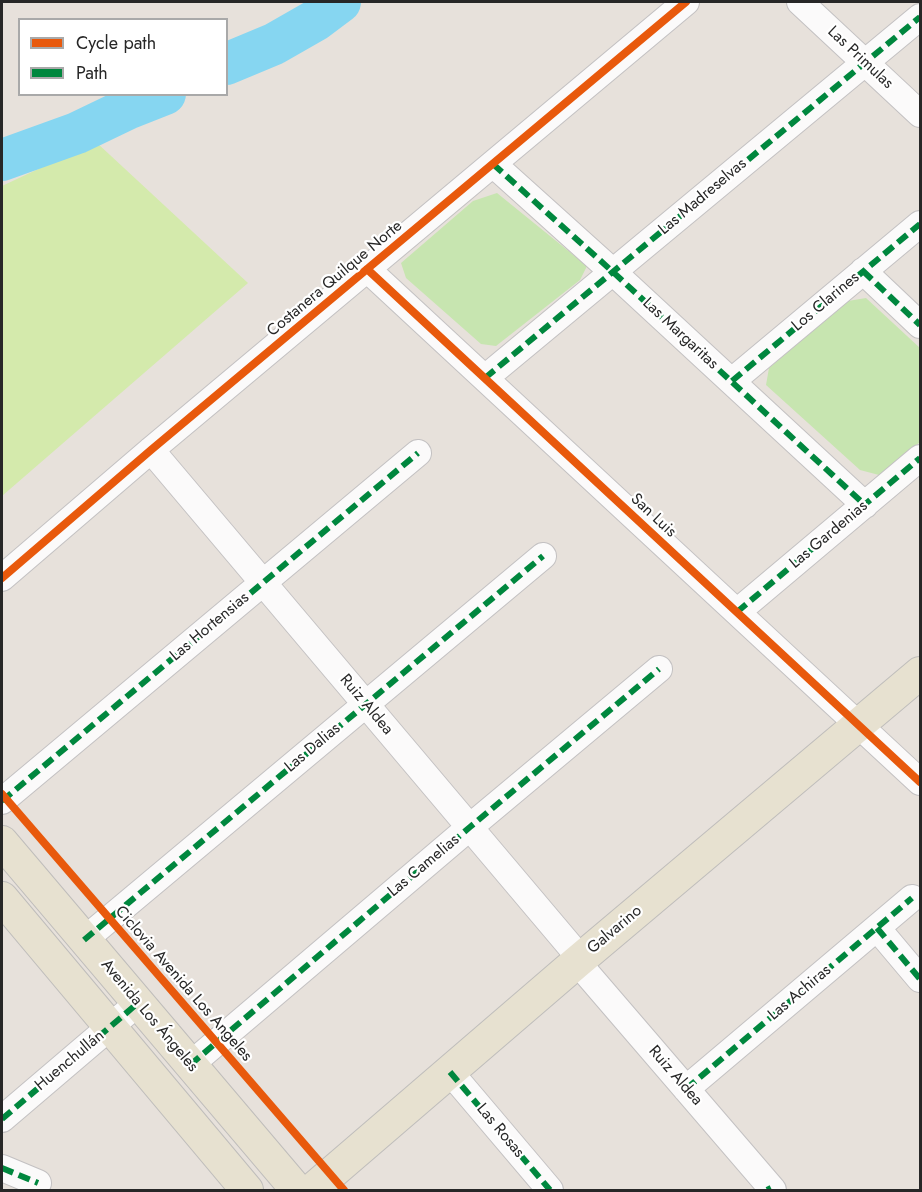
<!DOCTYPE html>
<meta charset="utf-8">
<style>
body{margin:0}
#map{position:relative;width:922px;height:1192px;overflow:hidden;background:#e7e1db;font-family:Jost,sans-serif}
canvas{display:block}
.frame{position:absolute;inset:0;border:3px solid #272727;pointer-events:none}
.legend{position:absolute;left:18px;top:18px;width:210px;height:78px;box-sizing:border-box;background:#fff;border:2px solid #a9a9a9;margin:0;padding:8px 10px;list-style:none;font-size:18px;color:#272727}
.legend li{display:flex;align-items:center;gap:12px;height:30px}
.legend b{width:30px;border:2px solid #a9a9a9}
</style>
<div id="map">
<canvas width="922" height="1192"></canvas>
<div class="frame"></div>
<ul class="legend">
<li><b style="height:8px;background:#e8590c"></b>Cycle path</li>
<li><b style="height:8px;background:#00873e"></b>Path</li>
</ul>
</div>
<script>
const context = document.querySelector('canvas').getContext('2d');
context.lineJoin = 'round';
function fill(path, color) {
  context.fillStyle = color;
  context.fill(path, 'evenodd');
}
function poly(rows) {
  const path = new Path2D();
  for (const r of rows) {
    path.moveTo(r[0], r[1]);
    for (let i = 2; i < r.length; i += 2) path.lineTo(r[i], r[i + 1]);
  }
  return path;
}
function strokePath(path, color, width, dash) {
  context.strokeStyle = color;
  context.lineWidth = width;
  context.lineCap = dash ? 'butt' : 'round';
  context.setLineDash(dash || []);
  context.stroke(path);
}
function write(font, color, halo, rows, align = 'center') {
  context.font = font + ' Jost,sans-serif';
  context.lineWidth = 4.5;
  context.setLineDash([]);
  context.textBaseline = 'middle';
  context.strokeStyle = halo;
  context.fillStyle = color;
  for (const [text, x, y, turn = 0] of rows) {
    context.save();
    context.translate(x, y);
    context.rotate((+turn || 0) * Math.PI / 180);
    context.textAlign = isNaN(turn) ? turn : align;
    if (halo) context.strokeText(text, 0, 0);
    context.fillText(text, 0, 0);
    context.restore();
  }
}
fill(poly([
 [497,193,587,266,580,280,496,346,481,344,406,278,401,263,473,201],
 [866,298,920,348,920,442,879,475,860,470,766,385,769,368,848,301]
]), '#c7e5b0');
fill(poly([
 [96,142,248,283,2,496,2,186]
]), '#d4eaac');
strokePath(poly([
 [226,64,274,44,316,20,340,2],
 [2,160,77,133,127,109,165,94]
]), '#86d6f1', 42);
const minor = poly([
 [800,2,920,114],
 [493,164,613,272,865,505],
 [367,269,920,782],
 [863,271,920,325],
 [485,378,920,17],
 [732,381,920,224],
 [151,450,581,959],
 [2,578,151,450,686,2],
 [737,612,920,458],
 [2,801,418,453],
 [877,928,920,979],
 [84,940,543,556],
 [577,962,773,1190],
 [190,1065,470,827,659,669],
 [450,1072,550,1190],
 [686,1089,912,898],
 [2,1119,138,1003],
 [2,1168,38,1183]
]);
const major = poly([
 [2,842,297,1190],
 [2,898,247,1190],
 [312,1190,577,962,920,673]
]);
strokePath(minor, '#c3c1c2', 28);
strokePath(major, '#bfbdbb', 34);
strokePath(minor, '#fbfafa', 26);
strokePath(major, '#e7e1d0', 32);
strokePath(poly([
 [493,164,613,272,865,505],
 [863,271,920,325],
 [485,378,920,17],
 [732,381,920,224],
 [737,612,920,458],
 [2,801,418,453],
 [877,928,920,979],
 [84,940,543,556],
 [190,1065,470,827,659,669],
 [450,1072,550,1190],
 [686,1089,912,898],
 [2,1119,138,1003],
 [2,1168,38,1183],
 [767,1190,771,1188]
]), '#00873e', 6, [12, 6]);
strokePath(poly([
 [367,269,920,782],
 [2,578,151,450,686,2],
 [2,794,344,1190]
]), '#e8590c', 8);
write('16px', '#272727', '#fff', [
 ["Las Primulas",860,58,43],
 ["Las Madreselvas",703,197,-40],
 ["Costanera Quilque Norte",335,279,-40],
 ["Los Clarines",826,302,-40],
 ["Las Margaritas",680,334,43],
 ["San Luis",653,516,43],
 ["Las Gardenias",829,535,-40],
 ["Las Hortensias",210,627,-40],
 ["Ruiz Aldea",366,705,50],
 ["Las Dalias",313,748,-40],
 ["Las Camelias",424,866,-40],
 ["Galvarino",615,930,-40],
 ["Ciclovia Avenida Los Angeles",183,984,49],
 ["Las Achiras",800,993,-40],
 ["Avenida Los Ángeles",149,1016,50],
 ["Huenchullán",70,1061,-40],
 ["Ruiz Aldea",675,1076,49],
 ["Las Rosas",500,1131,50]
]);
</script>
